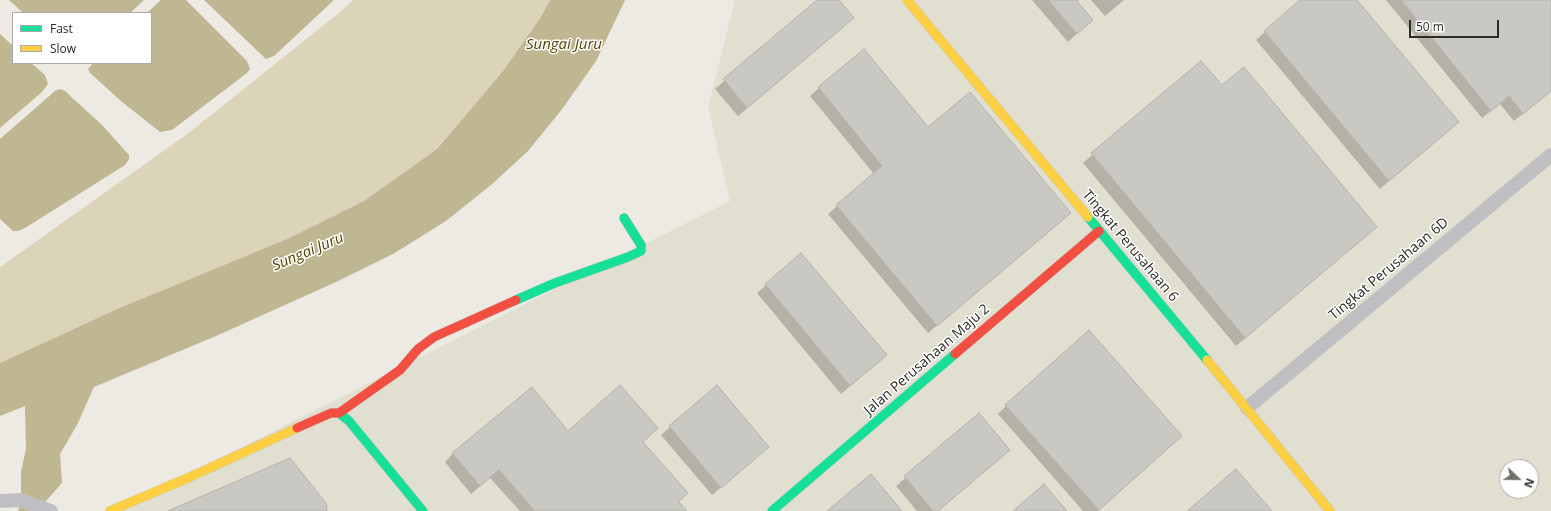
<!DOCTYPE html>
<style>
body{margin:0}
#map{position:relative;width:1551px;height:511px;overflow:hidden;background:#eceae2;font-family:"Open Sans",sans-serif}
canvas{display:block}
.legend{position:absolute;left:12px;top:12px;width:140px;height:52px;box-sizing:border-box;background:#fff;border:1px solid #abaaa8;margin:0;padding:5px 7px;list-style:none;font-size:12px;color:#2c2b26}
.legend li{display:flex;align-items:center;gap:8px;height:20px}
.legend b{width:20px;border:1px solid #abaaa8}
.north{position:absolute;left:1499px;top:459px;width:40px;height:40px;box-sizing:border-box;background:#fff;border:1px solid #abaaa8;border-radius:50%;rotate:112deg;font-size:11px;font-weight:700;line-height:16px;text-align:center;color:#2c2b26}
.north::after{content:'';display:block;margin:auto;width:14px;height:18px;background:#6f6e68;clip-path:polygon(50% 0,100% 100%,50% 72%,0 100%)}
.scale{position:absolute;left:1409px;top:20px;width:90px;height:18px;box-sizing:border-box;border:2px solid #2c2b26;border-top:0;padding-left:5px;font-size:12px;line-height:14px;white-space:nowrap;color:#2c2b26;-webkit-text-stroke:3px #fff;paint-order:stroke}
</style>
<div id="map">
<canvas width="1551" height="511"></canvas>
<ul class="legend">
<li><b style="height:5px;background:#16e098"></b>Fast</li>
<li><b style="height:5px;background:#ffcf43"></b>Slow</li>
</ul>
<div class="north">N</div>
<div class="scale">50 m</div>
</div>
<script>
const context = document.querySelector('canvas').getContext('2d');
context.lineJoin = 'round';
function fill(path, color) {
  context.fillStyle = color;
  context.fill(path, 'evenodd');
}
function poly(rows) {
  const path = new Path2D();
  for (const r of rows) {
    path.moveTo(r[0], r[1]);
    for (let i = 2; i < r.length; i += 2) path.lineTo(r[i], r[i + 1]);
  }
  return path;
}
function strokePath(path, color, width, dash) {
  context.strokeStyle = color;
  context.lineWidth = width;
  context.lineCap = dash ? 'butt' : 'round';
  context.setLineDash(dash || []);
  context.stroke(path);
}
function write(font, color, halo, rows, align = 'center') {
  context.font = font + ' "Open Sans",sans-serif';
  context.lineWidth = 3;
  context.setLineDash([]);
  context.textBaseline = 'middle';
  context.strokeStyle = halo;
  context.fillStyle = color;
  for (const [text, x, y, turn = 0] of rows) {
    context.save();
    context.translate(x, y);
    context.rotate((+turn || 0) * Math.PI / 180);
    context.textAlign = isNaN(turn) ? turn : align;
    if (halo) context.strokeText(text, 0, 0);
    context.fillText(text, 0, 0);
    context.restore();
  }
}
fill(poly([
 [735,0,1551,0,1551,511,115,511,730,201,708,107],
 [1507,467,1531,467,1531,491,1507,491]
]), '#e1dfd0');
fill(poly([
 [353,0,550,0,541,17,503,71,437,149,364,201,287,239,117,309,0,363,0,267,186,135,339,13]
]), '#dcd4b8');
fill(poly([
 [9,0,144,0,130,13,23,13],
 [161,0,186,0,247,61,250,69,247,73,172,130,160,132,121,101,90,73,88,69,93,63,151,63,151,13,147,13],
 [204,0,334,0,274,56,266,59],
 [550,0,625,0,596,61,563,108,528,151,491,185,446,221,393,254,336,282,216,336,94,387,77,425,60,454,62,483,46,501,45,511,18,511,21,500,21,472,26,449,25,406,0,416,0,363,117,309,287,239,364,201,437,149,503,71,541,17],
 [0,34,13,46,13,63,31,63,45,75,48,84,42,92,0,128],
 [60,89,65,91,103,126,129,155,129,159,125,165,25,228,18,231,13,231,0,219,0,139,55,91]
]), '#bfb692');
fill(poly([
 [819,0,838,0,853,18,738,116,715,89],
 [1032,0,1079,0,1076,2,1083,28,1068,42],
 [1091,0,1124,0,1105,16],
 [1301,0,1356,0,1458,122,1380,189,1256,40],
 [1386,0,1551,0,1551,91,1514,121,1500,104,1482,118],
 [1201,62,1221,87,1376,226,1236,346,1083,163],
 [819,88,928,129,1061,221,928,333,828,214,874,174,810,96],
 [766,285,886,355,841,394,757,293],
 [716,387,759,455,712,495,661,435],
 [1006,406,1172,444,1098,511,1083,511,998,414],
 [979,414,1009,450,938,511,917,511,896,486],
 [568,432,642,442,685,511,520,511,490,478,471,494,445,462,453,453]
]), '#0003');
const building = poly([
 [817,0,839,0,854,18,747,108,723,79,817,0],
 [1048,0,1076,0,1093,20,1077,34,1048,0],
 [1300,0,1357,0,1459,122,1389,181,1264,31,1300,0],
 [1401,0,1551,0,1551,91,1523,114,1509,96,1491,111,1401,0],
 [864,49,928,127,970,92,1071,213,937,326,836,205,882,166,818,87,864,49],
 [1201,61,1222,85,1244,67,1377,227,1245,338,1091,153,1201,61],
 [801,253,887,355,850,386,765,284,801,253],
 [1089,330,1182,436,1099,510,1005,405,1089,330],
 [620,385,658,428,643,442,688,493,679,502,687,511,535,511,499,470,480,486,452,453,532,387,568,431,620,385],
 [717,385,769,447,721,488,669,426,717,385],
 [979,413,1010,450,938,511,933,511,904,476,979,413],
 [290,458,326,503,327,511,168,511,290,458],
 [1236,469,1272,511,1187,511,1236,469],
 [871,474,902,511,827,511,871,474],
 [1044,484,1067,511,1013,511,1044,484]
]);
fill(building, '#cac8c2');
strokePath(building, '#b4b2ad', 1);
const street = poly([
 [1247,408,1551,155],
 [0,501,20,500,51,511]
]);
const fast = poly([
 [1088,217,1207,360],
 [516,300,555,283,628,257,641,251,641,245,624,218],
 [339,413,349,421,423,511],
 [772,511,955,354]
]);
const slow = poly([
 [907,0,1088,217],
 [1207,360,1330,511],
 [110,511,190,477,297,428]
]);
const jam = poly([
 [955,354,1099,231],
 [297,428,331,413,339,413,400,370,418,349,434,337,516,300]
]);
strokePath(street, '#c9c7c1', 14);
strokePath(fast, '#c9c7c1', 10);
strokePath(slow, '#c9c7c1', 10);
strokePath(jam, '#c9c7c1', 10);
strokePath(street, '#bebec3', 13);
strokePath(fast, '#16e098', 9);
strokePath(slow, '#ffcf43', 9);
strokePath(jam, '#f24e42', 9);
write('14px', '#2c2b26', '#fff', [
 ["Tingkat Perusahaan 6",1130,246,50],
 ["Tingkat Perusahaan 6D",1389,269,-40],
 ["Jalan Perusahaan Maju 2",927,360,-41]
]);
write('italic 15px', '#524304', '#fff', [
 ["Sungai Juru",564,45],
 ["Sungai Juru",308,252,-23]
]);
</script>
